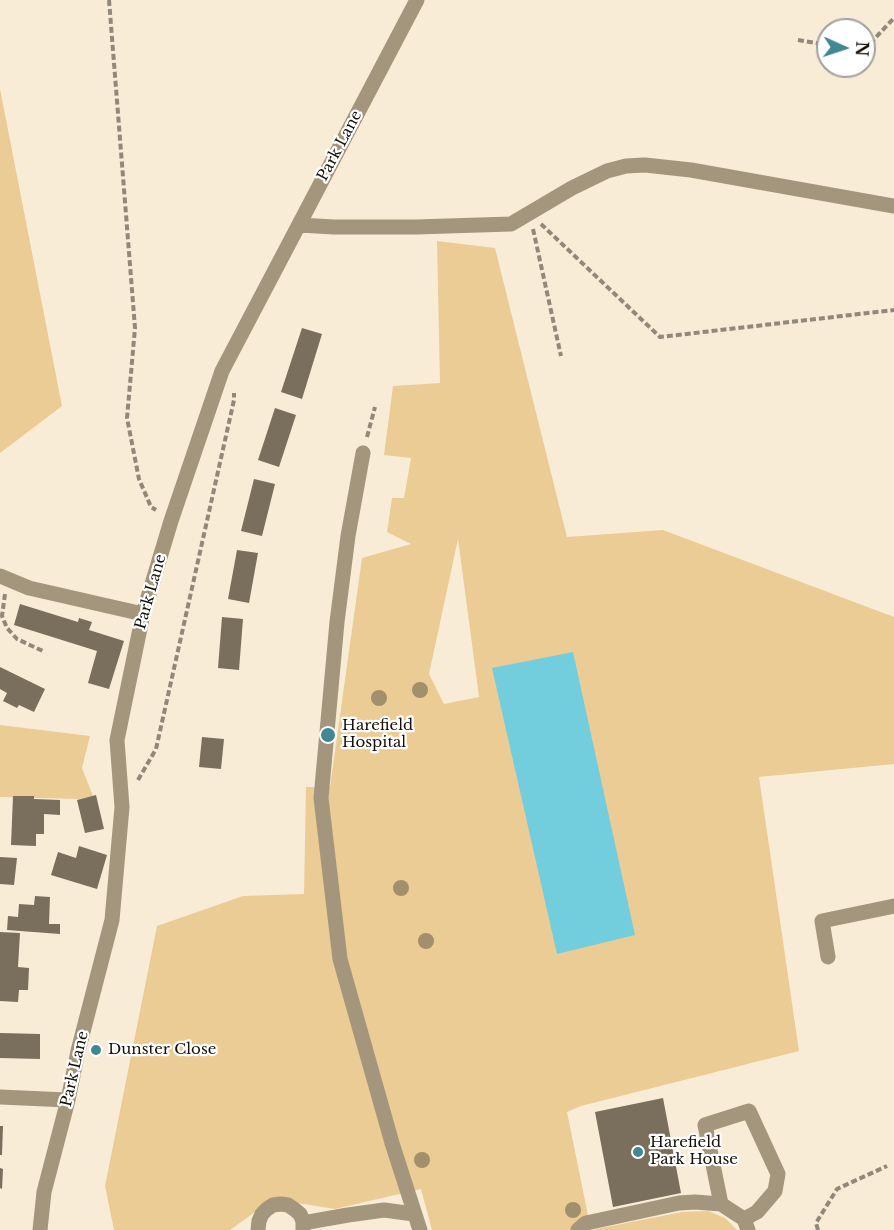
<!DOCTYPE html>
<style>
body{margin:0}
#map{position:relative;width:894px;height:1230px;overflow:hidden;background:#f8ecd7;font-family:"Libre Baskerville",serif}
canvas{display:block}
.north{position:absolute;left:816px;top:18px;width:60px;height:60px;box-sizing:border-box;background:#fff;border:2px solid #a1a09d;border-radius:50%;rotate:93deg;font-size:16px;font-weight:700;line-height:24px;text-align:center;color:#15110a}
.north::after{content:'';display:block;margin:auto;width:21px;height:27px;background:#428893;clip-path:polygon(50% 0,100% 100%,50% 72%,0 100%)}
</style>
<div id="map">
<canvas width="894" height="1230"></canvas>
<div class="north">N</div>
</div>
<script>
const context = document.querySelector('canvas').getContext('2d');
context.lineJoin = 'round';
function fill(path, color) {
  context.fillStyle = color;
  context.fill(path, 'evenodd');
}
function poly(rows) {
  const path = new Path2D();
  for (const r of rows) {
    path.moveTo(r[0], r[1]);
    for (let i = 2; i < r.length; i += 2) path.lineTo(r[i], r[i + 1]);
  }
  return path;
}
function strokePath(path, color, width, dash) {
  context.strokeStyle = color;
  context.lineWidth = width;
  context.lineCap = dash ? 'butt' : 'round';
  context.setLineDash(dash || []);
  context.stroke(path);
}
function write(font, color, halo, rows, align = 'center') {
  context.font = font + ' "Libre Baskerville",serif';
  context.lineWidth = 4.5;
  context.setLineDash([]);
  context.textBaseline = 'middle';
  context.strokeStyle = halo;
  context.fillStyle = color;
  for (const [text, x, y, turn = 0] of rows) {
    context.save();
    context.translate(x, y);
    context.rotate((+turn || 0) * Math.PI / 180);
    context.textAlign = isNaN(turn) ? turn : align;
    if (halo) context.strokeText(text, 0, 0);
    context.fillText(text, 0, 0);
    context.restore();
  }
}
fill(poly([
 [0,89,62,406,0,453],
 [437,241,495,248,567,537,663,530,894,617,894,764,759,777,799,1051,581,1106,567,1112,591,1230,682,1212,708,1211,725,1218,737,1230,432,1230,421,1189,335,1209,273,1199,230,1230,114,1230,105,1186,157,926,243,896,304,894,306,787,330,787,362,558,411,544,387,532,392,498,404,498,411,458,384,455,393,386,440,383],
 [458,539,479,697,444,704,429,674],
 [0,725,90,736,82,768,93,796,79,799,0,797]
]), '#eccc95');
fill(poly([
 [573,652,635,935,557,954,492,668]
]), '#72cddc');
fill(poly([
 [302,328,322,334,302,399,281,392],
 [275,408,296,415,279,467,258,460],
 [254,479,275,484,262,536,241,531],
 [237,550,258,553,249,603,228,599],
 [20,604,78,622,79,618,92,622,89,630,124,641,109,689,88,683,97,651,14,625],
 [222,617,243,619,239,670,218,668],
 [0,667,45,689,34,712,19,705,17,708,3,701,7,693,0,689],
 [202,737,224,739,221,769,199,767],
 [96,795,104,829,85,833,77,800],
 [13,796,34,796,34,799,60,800,60,815,44,814,44,834,36,834,36,846,11,845],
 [79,846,107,855,97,889,51,875,58,852,76,858],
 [0,857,17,858,14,885,0,884],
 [35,896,50,897,49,924,60,924,60,934,7,930,8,916,18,917,19,904,34,905],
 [0,932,20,933,18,967,29,968,28,990,19,990,18,1002,0,1001],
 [0,1033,40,1034,40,1059,0,1058],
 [663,1098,681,1193,613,1207,595,1112],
 [0,1126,3,1126,2,1155,0,1155],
 [0,1168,3,1169,2,1189,0,1188]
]), '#796f5c');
strokePath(poly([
 [109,0,135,328,127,418,139,479,151,507,156,510],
 [798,40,828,45],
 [864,50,894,18],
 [541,224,660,337,894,310],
 [533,229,561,356],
 [367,437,375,407],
 [5,594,2,616,7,628,17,639,45,652],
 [138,780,156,749,234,400,234,393],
 [818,1230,816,1223,837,1189,887,1166]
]), '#91887a', 4, [6, 3]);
strokePath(poly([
 [299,225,334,227,416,227,511,224,572,188,607,171,626,166,645,165,691,170,894,206],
 [363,453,348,536,337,622,321,798,340,959,392,1143,420,1230],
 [0,576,29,588,143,614],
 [828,957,822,921,894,906],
 [0,1097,68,1100],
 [721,1204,705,1125,749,1111,778,1174,775,1191,757,1212,744,1219],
 [303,1223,348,1215,384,1210,414,1214],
 [40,1230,44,1192,68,1100,78,1051,112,920,122,807,117,740,143,614,171,521,222,371,417,0],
 [258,1230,259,1221,262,1214,267,1209,273,1205,281,1204,288,1205,294,1209,300,1214,303,1221,303,1230],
 [578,1230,586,1223,679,1203,695,1202,721,1204,744,1219,748,1230]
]), '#a4967c', 15);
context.fillStyle = '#a28f6b';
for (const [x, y] of [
 [420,690],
 [379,698],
 [401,888],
 [426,941],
 [422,1160],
 [573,1210]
]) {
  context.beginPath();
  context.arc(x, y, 8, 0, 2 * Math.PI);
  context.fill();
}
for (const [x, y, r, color] of [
 [328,735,8,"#428893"],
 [96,1050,6,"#428893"],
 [638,1152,6,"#428893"]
]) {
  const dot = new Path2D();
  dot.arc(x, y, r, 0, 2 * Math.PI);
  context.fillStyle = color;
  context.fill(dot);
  strokePath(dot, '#fff', 2);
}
write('15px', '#15110a', '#fff', [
 ["Park Lane",340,146,-62],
 ["Park Lane",151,592,-74],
 ["Park Lane",75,1069,-77]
]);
write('15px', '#15110a', '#fff', [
 ["Harefield",342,726],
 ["Hospital",342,743],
 ["Dunster Close",108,1050],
 ["Harefield",650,1143],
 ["Park House",650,1160]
], 'left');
</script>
